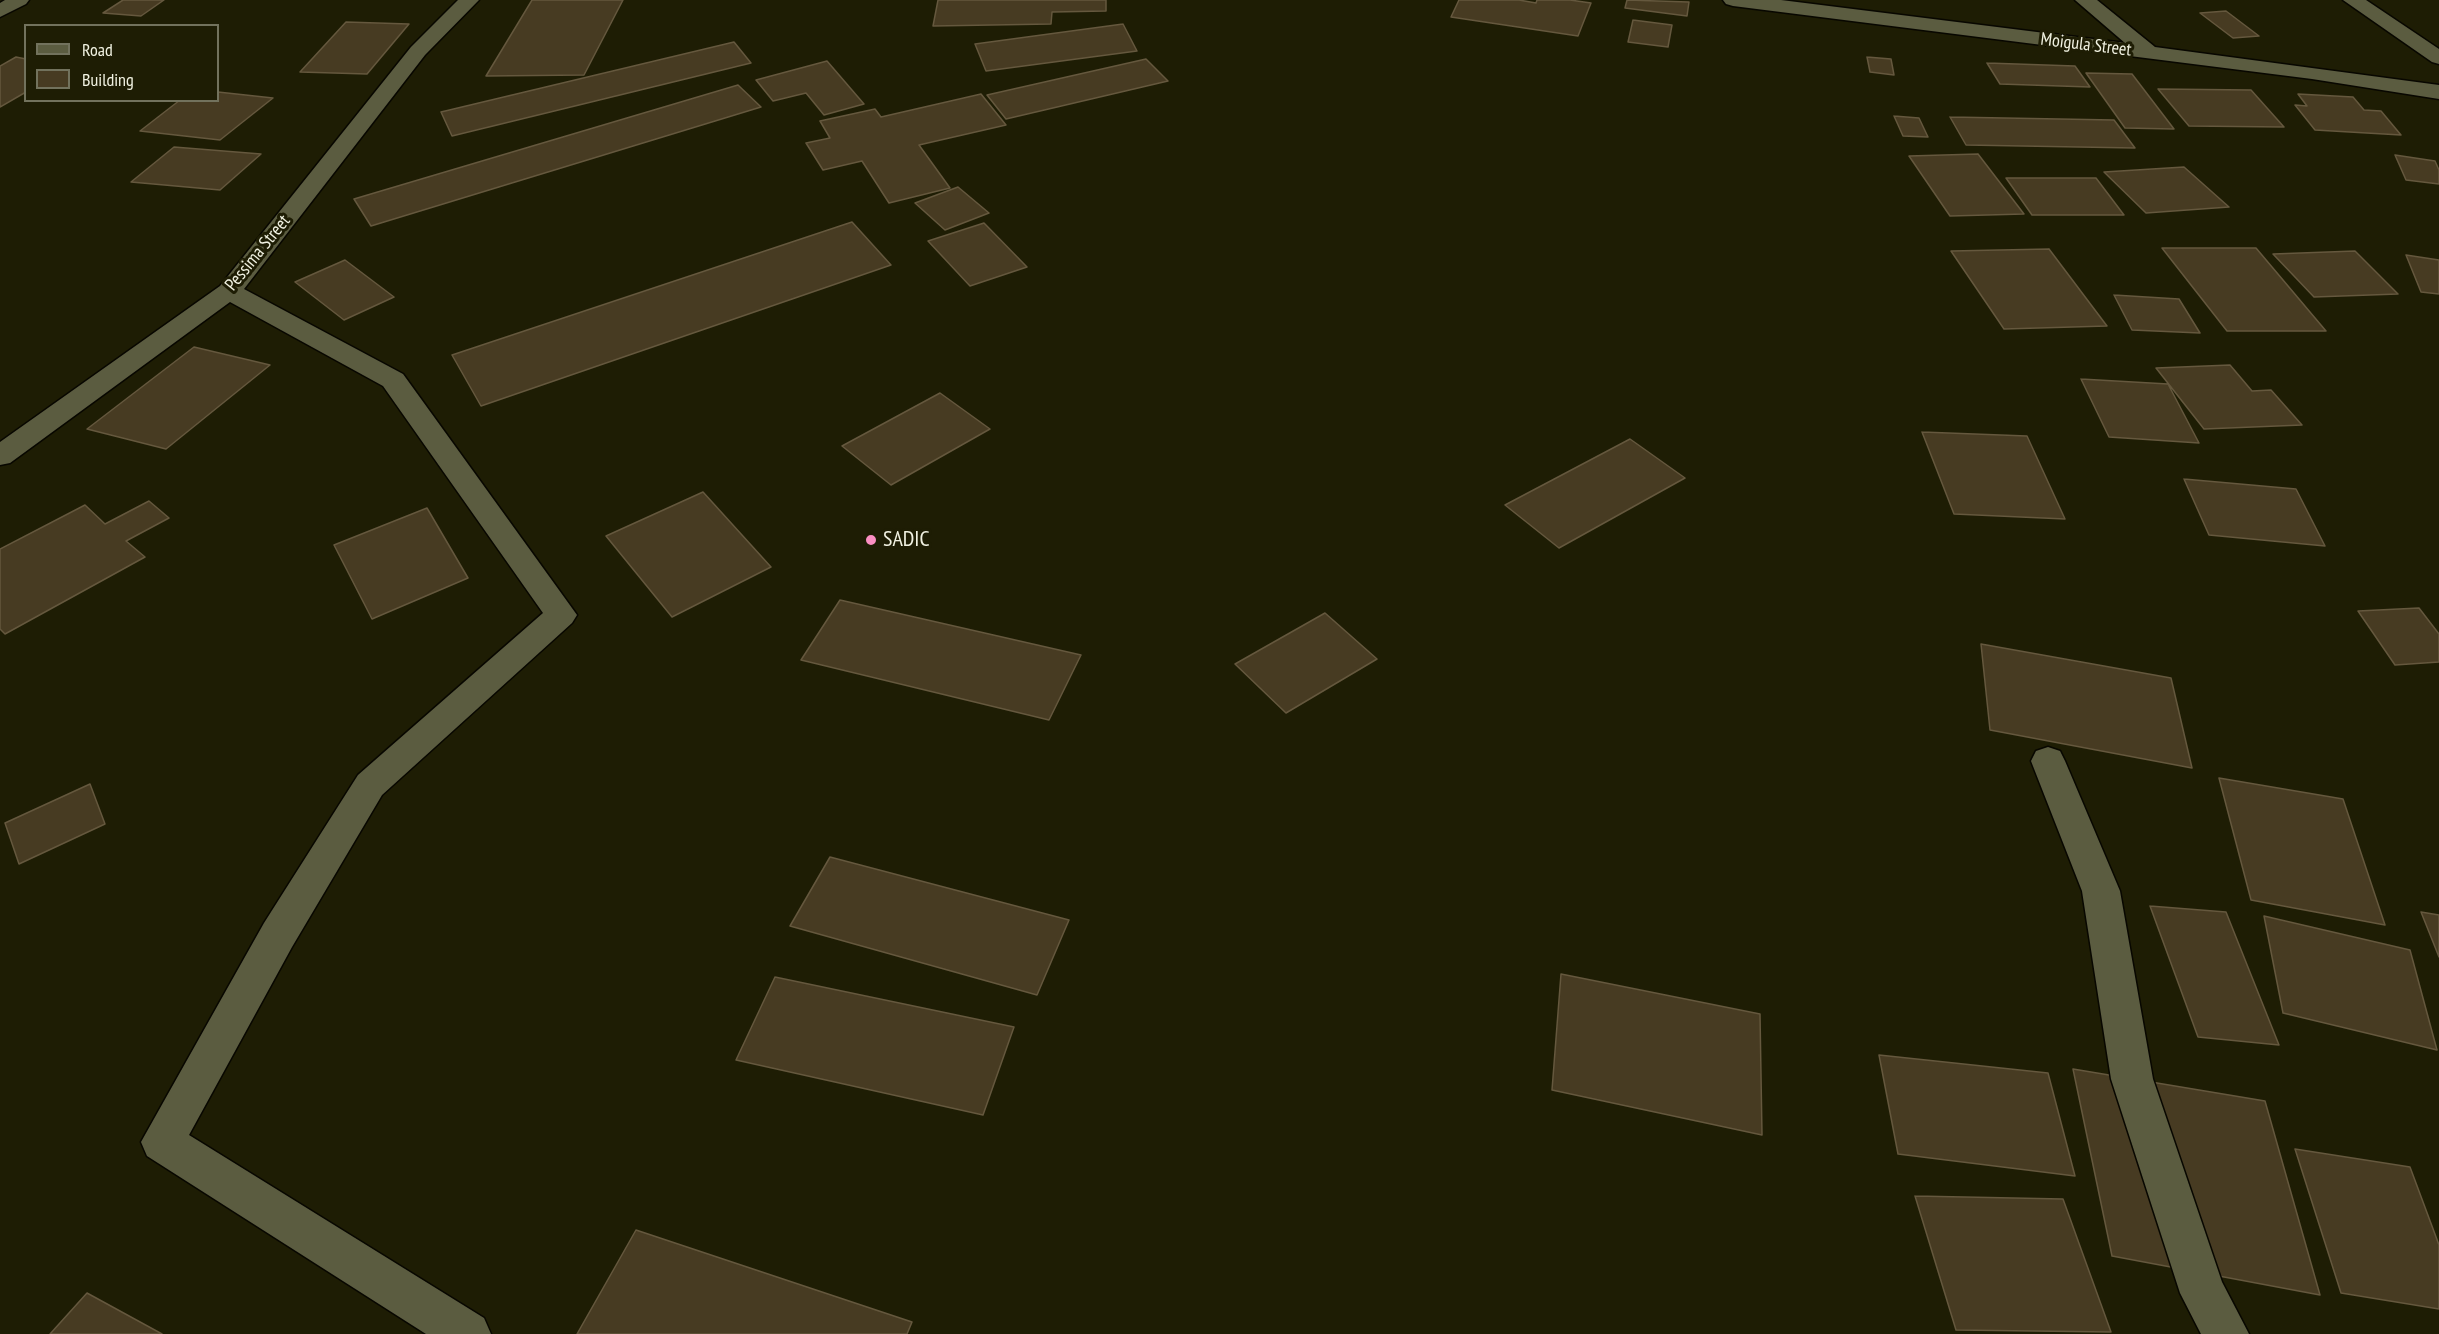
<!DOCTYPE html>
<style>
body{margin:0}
#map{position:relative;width:2439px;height:1334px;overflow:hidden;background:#1e1d04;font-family:"PT Sans Narrow",sans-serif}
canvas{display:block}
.legend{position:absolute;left:24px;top:24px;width:195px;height:78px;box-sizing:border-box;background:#1e1d04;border:2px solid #72725d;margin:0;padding:8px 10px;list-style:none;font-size:18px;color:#f1f2e2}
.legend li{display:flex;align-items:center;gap:12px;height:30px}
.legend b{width:30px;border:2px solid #72725d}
</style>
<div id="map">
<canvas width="2439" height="1334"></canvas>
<ul class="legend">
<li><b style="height:8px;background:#5b5c40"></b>Road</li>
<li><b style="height:16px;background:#473b22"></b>Building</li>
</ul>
</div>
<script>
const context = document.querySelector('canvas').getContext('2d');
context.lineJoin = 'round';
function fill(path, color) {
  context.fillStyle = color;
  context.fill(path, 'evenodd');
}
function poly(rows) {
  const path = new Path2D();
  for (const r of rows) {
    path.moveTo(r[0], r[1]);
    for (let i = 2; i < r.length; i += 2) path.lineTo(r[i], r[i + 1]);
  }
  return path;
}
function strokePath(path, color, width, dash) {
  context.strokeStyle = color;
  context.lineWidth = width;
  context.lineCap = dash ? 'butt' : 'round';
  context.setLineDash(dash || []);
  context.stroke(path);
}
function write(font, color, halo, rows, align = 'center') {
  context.font = font + ' "PT Sans Narrow",sans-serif';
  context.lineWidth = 6;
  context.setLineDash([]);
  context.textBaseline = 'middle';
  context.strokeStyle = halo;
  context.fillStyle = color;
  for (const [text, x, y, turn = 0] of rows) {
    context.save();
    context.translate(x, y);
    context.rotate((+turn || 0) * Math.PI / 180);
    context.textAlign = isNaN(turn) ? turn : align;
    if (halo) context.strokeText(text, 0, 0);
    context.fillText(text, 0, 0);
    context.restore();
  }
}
const building = poly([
 [123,0,164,0,141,16,103,13,123,0],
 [532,0,623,0,584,75,486,76,532,0],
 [938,0,1106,0,1106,11,1052,12,1051,24,933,26,938,0],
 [1459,0,1519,0,1536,3,1537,0,1570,0,1591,3,1578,36,1451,17,1459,0],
 [1627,0,1689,2,1687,16,1625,8,1627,0],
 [2226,11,2259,36,2233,38,2200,13,2226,11],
 [1633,20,1672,25,1668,47,1628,42,1633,20],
 [346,22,409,24,367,74,300,72,346,22],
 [1123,24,1137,51,986,71,975,44,1123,24],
 [734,42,751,63,452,136,441,112,734,42],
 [16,57,26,59,26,92,0,107,0,66,16,57],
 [1867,57,1891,59,1894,75,1870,72,1867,57],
 [1146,59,1168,81,1006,119,987,95,1146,59],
 [827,61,864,104,824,115,806,93,773,101,756,80,827,61],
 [1987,63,2075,66,2090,87,2000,84,1987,63],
 [2086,73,2132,74,2174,129,2125,128,2086,73],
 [738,85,761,107,371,226,354,199,738,85],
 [2158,89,2251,90,2284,127,2189,126,2158,89],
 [218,92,273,98,220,140,140,131,180,100,218,100,218,92],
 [981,94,1006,125,919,145,950,188,889,203,862,161,823,170,806,143,830,138,820,121,875,109,881,117,981,94],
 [2298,94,2353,97,2364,110,2381,111,2401,135,2315,130,2295,105,2307,106,2298,94],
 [1894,116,1919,118,1928,137,1903,136,1894,116],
 [1950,117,2114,120,2135,148,1966,145,1950,117],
 [174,147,261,154,220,190,131,182,174,147],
 [1978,154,2024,214,1950,216,1909,156,1978,154],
 [2395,155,2435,161,2439,170,2439,184,2406,180,2395,155],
 [2184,167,2229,207,2146,213,2104,172,2184,167],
 [2006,178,2096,178,2124,215,2032,215,2006,178],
 [958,187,989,213,945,230,915,203,958,187],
 [852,222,891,265,481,406,452,355,852,222],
 [984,223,1027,267,970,286,928,241,984,223],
 [2162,248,2256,248,2326,331,2227,331,2162,248],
 [2049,249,2107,326,2004,329,1951,251,2049,249],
 [2355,251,2398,294,2314,297,2273,254,2355,251],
 [2406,255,2439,260,2439,294,2421,292,2406,255],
 [345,260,394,297,344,320,295,282,345,260],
 [2114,295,2179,299,2200,333,2132,330,2114,295],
 [194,347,270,365,166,449,87,429,194,347],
 [2230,365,2252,391,2271,390,2302,425,2204,429,2156,368,2230,365],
 [2081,379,2168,384,2199,443,2109,437,2081,379],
 [940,393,990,429,891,485,842,446,940,393],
 [1922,432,2027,436,2065,519,1954,514,1922,432],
 [1630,439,1685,478,1559,548,1505,505,1630,439],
 [2184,479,2296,489,2325,546,2209,535,2184,479],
 [703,492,771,567,672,617,606,536,703,492],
 [149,501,169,518,126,541,145,557,5,634,0,629,0,549,85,505,105,524,149,501],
 [427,508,468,578,372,619,334,545,427,508],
 [840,600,1081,655,1049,720,801,660,840,600],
 [2419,608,2439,634,2439,662,2395,665,2358,611,2419,608],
 [1325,613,1377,659,1286,713,1235,664,1325,613],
 [1981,644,2171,678,2192,768,1990,730,1981,644],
 [2219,778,2343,799,2385,925,2251,900,2219,778],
 [90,784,105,824,19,864,5,823,90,784],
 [830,857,1069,920,1037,995,790,926,830,857],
 [2150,906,2226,912,2279,1045,2198,1037,2150,906],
 [2421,912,2439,915,2439,957,2421,912],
 [2264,916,2410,950,2437,1050,2283,1013,2264,916],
 [1561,974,1760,1014,1762,1135,1552,1090,1561,974],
 [775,977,1014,1027,983,1115,736,1060,775,977],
 [1879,1055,2048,1073,2075,1176,1898,1154,1879,1055],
 [2073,1069,2265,1101,2320,1295,2112,1256,2073,1069],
 [2295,1149,2410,1167,2439,1245,2439,1309,2341,1293,2295,1149],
 [1915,1196,2063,1199,2111,1332,1956,1330,1915,1196],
 [636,1230,912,1322,907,1334,577,1334,636,1230],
 [87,1293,162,1334,50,1334,87,1293]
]);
fill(building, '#473b22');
strokePath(building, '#65583e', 1.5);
const minor = poly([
 [5,0,29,0,26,4,0,17,0,3,5,0],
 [458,0,479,0,425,55,244,289,403,374,577,615,572,623,382,795,292,947,189,1135,484,1318,491,1334,426,1334,147,1156,141,1142,264,923,358,775,543,613,383,386,230,302,10,463,0,465,0,442,220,286,411,47,458,0],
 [1723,0,1781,0,2125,43,2075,0,2097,0,2155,47,2439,85,2439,99,2312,79,1733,6,1726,4,1723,0],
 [2343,0,2366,0,2439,49,2439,64,2432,62,2343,0],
 [2048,747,2060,751,2065,761,2120,891,2153,1079,2222,1282,2249,1334,2201,1334,2180,1293,2111,1079,2082,891,2031,761,2036,751,2048,747]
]);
strokePath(minor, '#080700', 3);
fill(minor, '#5b5c40');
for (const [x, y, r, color] of [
 [871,540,6,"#fb8fc3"]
]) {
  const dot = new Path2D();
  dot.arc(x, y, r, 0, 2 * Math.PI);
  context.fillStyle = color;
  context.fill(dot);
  strokePath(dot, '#1e1d04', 2);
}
write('18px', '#f1f2e2', '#1e1d04', [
 ["Moigula Street",2086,45,7],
 ["Pessima Street",258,253,-51]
]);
write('22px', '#f1f2e2', '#1e1d04', [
 ["SADIC",883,540]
], 'left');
</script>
